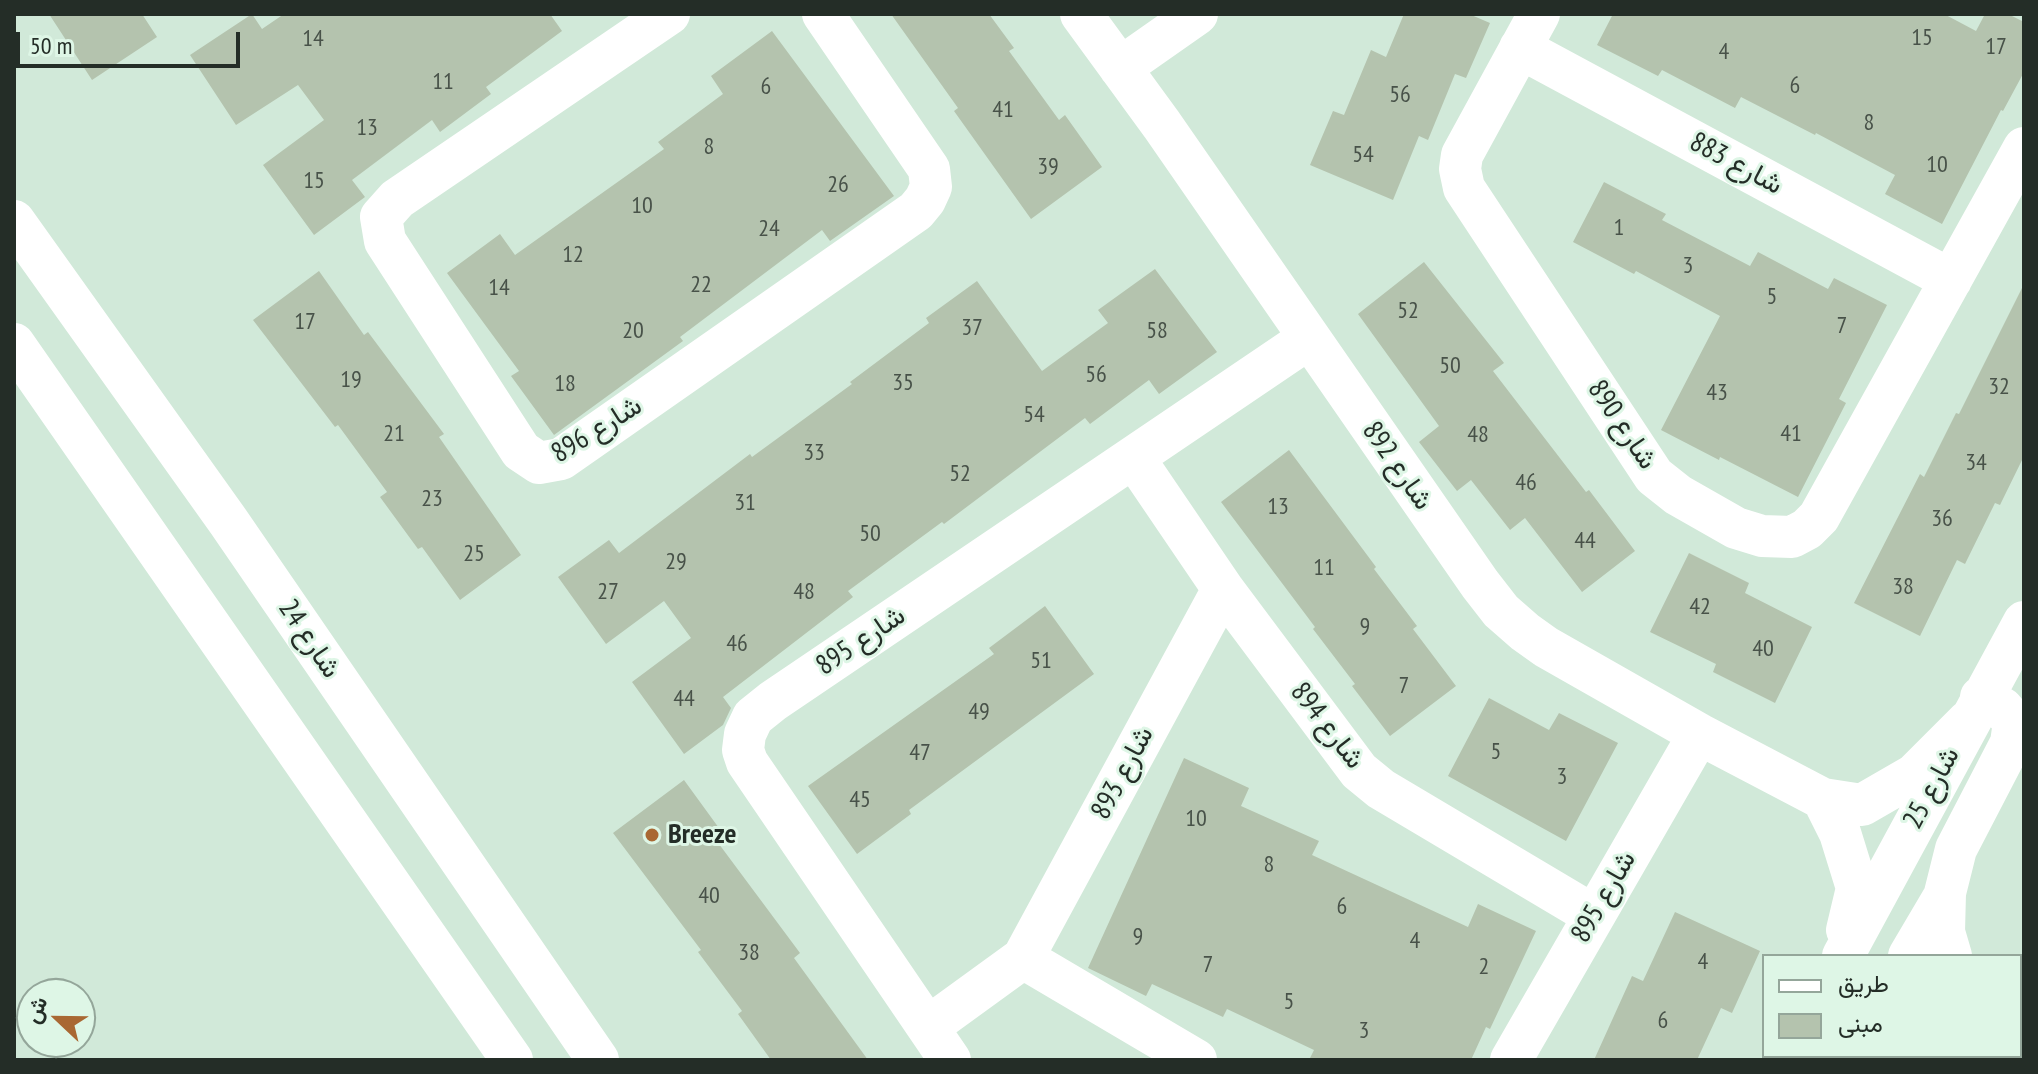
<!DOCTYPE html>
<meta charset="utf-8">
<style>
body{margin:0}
#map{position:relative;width:2038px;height:1074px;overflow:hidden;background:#d1e9d9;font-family:"PT Sans Narrow",Vazirmatn,sans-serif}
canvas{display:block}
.frame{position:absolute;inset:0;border:16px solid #242d27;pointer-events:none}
.legend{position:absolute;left:1762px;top:954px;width:260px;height:104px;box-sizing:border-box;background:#def6e6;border:2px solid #94a69a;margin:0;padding:10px 14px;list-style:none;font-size:24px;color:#242d27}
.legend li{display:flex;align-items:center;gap:16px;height:40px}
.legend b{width:40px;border:2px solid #94a69a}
.north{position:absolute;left:16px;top:978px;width:80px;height:80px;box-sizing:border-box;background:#def6e6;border:2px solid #94a69a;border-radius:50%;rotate:292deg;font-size:22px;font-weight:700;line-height:32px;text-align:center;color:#242d27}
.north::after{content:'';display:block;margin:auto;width:28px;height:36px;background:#a96833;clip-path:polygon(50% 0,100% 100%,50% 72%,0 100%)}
.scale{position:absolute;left:16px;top:32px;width:224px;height:36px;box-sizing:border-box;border:4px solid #242d27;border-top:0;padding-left:10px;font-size:24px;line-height:28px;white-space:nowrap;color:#242d27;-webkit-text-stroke:6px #def6e6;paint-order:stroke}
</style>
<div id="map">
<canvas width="2038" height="1074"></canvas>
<div class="frame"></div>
<ul class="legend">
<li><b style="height:10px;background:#fff"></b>طريق</li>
<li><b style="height:22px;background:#b4c3ae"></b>مبنى</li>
</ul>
<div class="north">ش</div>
<div class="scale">50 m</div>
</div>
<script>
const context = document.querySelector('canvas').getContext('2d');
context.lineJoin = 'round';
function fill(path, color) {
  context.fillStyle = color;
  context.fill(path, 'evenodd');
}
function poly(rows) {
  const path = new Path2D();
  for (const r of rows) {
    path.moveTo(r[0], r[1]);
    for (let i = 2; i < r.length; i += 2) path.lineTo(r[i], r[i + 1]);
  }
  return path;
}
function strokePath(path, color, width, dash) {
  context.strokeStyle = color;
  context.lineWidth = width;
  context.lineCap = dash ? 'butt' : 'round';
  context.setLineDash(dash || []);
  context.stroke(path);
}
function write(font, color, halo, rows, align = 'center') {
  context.font = font + ' "PT Sans Narrow",Vazirmatn,sans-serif';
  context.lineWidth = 6;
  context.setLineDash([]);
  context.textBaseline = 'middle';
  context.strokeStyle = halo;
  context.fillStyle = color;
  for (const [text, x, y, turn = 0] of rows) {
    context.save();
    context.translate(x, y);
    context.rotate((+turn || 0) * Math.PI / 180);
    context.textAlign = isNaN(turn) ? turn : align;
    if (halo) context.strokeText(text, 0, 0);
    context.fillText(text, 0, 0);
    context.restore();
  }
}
fill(poly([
 [49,14,142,14,157,37,92,80],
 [252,14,262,29,284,14,550,14,562,31,486,87,491,94,440,132,432,120,352,180,365,197,314,235,263,165,324,120,298,85,236,125,190,55],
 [891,14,989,14,1014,48,1009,51,1059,120,1065,115,1102,167,1031,219,954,111,958,108],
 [1404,14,1469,14,1490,23,1466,78,1455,74,1428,140,1419,136,1393,200,1310,165,1333,111,1344,115,1371,50,1386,57],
 [1613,14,1944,14,1976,31,1985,14,2008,14,2024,22,2024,72,2003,111,2001,110,1942,224,1885,194,1895,175,1816,133,1815,135,1741,97,1735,108,1662,70,1658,76,1597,45],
 [772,31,894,196,830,241,822,230,680,337,683,341,554,435,511,376,519,371,447,273,500,234,515,255,664,149,658,142,723,94,711,76],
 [1604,182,1666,214,1662,220,1750,266,1758,252,1828,289,1834,278,1887,305,1839,399,1846,403,1798,497,1720,457,1719,460,1661,430,1720,316,1636,271,1634,274,1573,242],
 [1424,262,1504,363,1493,371,1586,492,1589,490,1635,551,1582,592,1525,518,1510,530,1471,480,1457,491,1419,442,1439,426,1358,314],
 [1155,269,1217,352,1159,394,1149,380,1090,424,1085,418,944,524,942,522,848,591,853,597,723,697,731,708,723,725,684,754,632,682,691,638,664,601,606,644,558,577,609,540,619,553,750,454,752,457,852,384,850,382,929,323,926,318,977,281,1042,371,1108,323,1098,310],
 [319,271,364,335,368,332,444,434,439,437,521,555,460,600,422,547,418,549,380,497,387,492,338,425,335,427,253,320],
 [2024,284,2024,456,2000,505,1995,503,1965,564,1957,560,1920,636,1854,603,1920,474,1924,477,1956,413,1959,414],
 [1289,450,1376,567,1374,569,1417,626,1413,629,1456,686,1390,736,1352,686,1355,684,1313,629,1315,627,1221,502],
 [1689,553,1749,583,1745,593,1812,627,1775,703,1713,672,1716,664,1650,632],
 [1045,606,1094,674,909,810,911,814,857,854,808,786,994,654,989,648],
 [1489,698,1549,730,1559,713,1618,743,1566,841,1448,776],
 [1184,758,1249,788,1241,806,1319,841,1312,855,1468,927,1478,904,1536,931,1490,1029,1486,1027,1471,1060,1309,1060,1314,1050,1227,1009,1223,1017,1152,984,1146,996,1088,968],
 [684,780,724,835,716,840,800,953,794,958,868,1060,771,1060,738,1014,742,1011,698,952,701,950,613,833],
 [1675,912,1760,951,1732,1013,1721,1008,1697,1060,1594,1060,1632,976,1643,981]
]), '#b4c3ae');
strokePath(poly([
 [669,14,397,199,381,217,385,241,521,451,539,463,561,459,916,211,925,200,931,187,929,169,823,14],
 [1081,14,1162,125,1480,584,1501,611,1525,632,1546,647,1699,734,1823,799,1862,805,1914,775,1968,721],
 [1539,14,1462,155,1460,169,1464,188,1654,476,1678,495,1736,528,1762,536,1792,537,1807,529,1819,517,2024,148],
 [1520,48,1951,280],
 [1120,68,1197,14],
 [14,221,228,521,598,1060],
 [14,344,512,1060],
 [1134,458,1223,589,1359,771,1381,789,1593,915],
 [1823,799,1840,833,1857,888,1847,930],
 [1843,956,2024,622],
 [1909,956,1945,895],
 [1951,956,1944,932,1945,893,1956,849,2011,743,2014,722,2002,708,1981,697],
 [1023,958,1223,589],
 [2020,1025,2024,1027],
 [928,1027,1023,958,1196,1060],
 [950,1060,747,762,743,750,745,734,753,717,773,701,1308,339],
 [1511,1060,1699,734],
 [1783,1060,1786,1056],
 [1849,1060,1851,1056]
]), '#fff', 42);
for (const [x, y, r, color] of [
 [652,835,8,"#a96833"]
]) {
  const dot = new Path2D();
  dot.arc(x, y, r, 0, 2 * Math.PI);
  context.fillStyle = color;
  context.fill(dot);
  strokePath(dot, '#def6e6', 3);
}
write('24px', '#485249', null, [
 ["15",1922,38],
 ["14",313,39],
 ["17",1996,47],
 ["4",1724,52],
 ["11",443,82],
 ["6",1795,86],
 ["6",766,87],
 ["56",1400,95],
 ["41",1003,110],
 ["8",1869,123],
 ["13",367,128],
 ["8",709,147],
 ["54",1363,155],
 ["10",1937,165],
 ["39",1048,167],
 ["15",314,181],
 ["26",838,185],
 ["10",642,206],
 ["1",1619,228],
 ["24",769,229],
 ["12",573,255],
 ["3",1688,266],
 ["22",701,285],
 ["14",499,288],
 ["5",1772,297],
 ["52",1408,311],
 ["17",305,322],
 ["7",1842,326],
 ["37",972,328],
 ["20",633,331],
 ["58",1157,331],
 ["50",1450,366],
 ["56",1096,375],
 ["19",351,380],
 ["35",903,383],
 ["18",565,384],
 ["32",1999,387],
 ["43",1717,393],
 ["54",1034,415],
 ["21",394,434],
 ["41",1791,434],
 ["48",1478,435],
 ["33",814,453],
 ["34",1976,463],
 ["52",960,474],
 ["46",1526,483],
 ["23",432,499],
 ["31",745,503],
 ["13",1278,507],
 ["36",1942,519],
 ["50",870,534],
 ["44",1585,541],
 ["25",474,554],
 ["29",676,562],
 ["11",1324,568],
 ["38",1903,587],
 ["27",608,592],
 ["48",804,592],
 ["42",1700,607],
 ["9",1365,627],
 ["46",737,644],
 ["40",1763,649],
 ["51",1041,661],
 ["7",1404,686],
 ["44",684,699],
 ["49",979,712],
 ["5",1496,752],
 ["47",920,753],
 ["3",1562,777],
 ["45",860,800],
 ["10",1196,819],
 ["8",1269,865],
 ["40",709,896],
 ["6",1342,907],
 ["9",1138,937],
 ["4",1415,941],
 ["38",749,953],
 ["4",1703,962],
 ["7",1208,965],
 ["2",1484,967],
 ["5",1289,1002],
 ["6",1663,1021],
 ["3",1364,1031]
]);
write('28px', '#242d27', '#def6e6', [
 ["شارع 883",1736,164,28],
 ["شارع 890",1622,425,56],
 ["شارع 896",597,430,-32],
 ["شارع 892",1397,466,55],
 ["شارع 24",309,639,56],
 ["شارع 895",861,641,-34],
 ["شارع 894",1327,726,52],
 ["شارع 893",1123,773,-62],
 ["شارع 25",1932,788,-62],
 ["شارع 895",1604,897,-60]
]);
write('bold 28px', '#242d27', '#def6e6', [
 ["Breeze",668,835]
], 'left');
</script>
